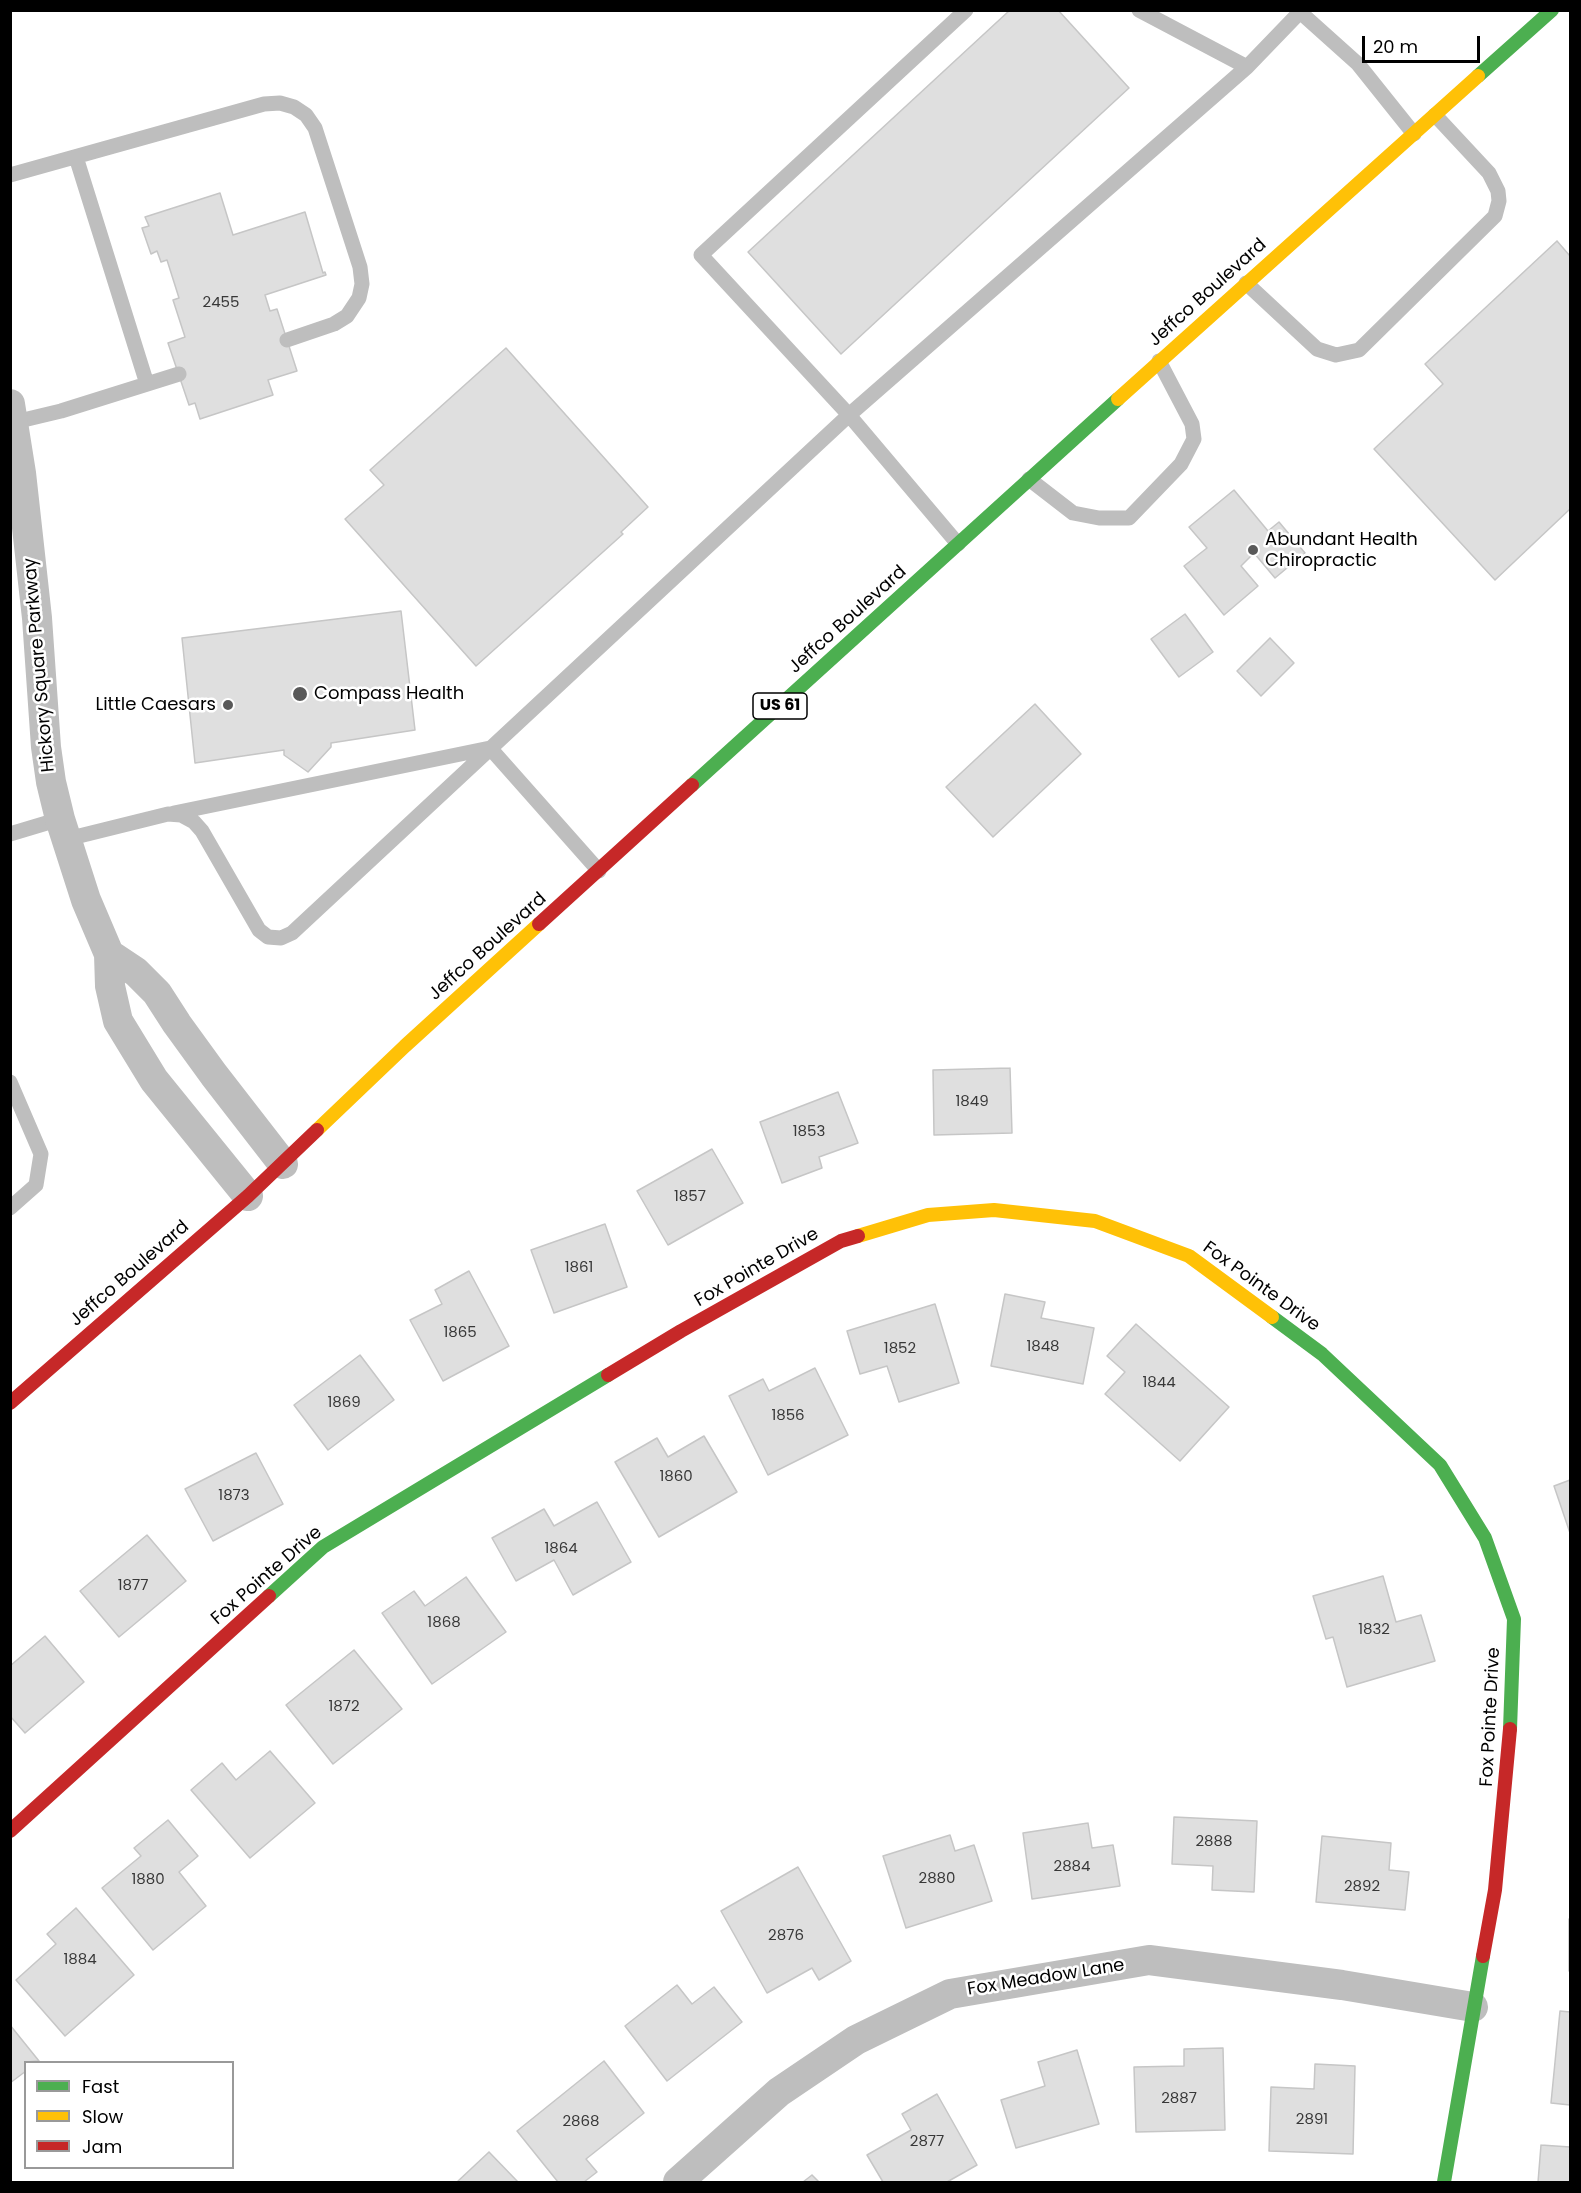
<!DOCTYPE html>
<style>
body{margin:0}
#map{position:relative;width:1581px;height:2193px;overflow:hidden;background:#fff;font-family:Poppins,sans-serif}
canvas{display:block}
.frame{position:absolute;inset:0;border:12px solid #000;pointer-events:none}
.legend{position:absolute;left:24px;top:2061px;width:210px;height:108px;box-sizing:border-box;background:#fff;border:2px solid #999;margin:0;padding:8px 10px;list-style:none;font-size:18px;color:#000}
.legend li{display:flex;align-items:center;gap:12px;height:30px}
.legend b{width:30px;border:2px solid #999}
.scale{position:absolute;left:1362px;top:36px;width:118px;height:27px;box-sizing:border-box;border:3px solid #000;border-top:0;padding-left:8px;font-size:18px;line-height:21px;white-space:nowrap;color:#000;-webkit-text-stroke:4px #fff;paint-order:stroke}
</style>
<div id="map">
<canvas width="1581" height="2193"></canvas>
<div class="frame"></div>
<ul class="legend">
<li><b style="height:8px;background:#4caf50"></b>Fast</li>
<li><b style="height:8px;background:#ffc107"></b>Slow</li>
<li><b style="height:8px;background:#c62828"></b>Jam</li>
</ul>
<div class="scale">20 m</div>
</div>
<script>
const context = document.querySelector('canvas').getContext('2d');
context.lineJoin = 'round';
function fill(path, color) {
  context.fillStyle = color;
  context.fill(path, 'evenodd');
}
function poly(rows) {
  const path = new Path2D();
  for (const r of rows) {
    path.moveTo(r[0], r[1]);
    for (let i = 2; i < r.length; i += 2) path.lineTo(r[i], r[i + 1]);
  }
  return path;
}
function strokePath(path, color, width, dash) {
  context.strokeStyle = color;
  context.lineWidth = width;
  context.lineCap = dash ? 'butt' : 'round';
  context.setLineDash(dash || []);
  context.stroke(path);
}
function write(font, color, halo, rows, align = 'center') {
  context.font = font + ' Poppins,sans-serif';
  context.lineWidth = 5;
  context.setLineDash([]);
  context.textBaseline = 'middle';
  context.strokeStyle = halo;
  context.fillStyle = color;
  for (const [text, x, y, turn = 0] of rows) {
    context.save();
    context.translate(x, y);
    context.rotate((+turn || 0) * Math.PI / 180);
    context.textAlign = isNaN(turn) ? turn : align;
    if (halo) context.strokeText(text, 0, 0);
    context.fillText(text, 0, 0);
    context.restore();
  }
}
const building = poly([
 [1010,10,1058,10,1129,88,841,354,748,252,1010,10],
 [220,193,233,235,305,212,323,273,325,272,326,275,265,295,270,311,277,309,297,371,268,380,273,395,200,419,195,403,189,405,168,343,185,337,173,300,179,298,167,260,161,262,157,251,151,254,142,228,149,226,145,217,220,193],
 [1557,241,1570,256,1570,509,1495,580,1374,449,1443,384,1425,364,1557,241],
 [506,348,648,507,621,532,623,534,476,666,345,519,384,485,370,470,506,348],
 [1234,490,1268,531,1279,522,1305,553,1275,578,1254,553,1241,566,1258,586,1224,615,1184,566,1207,548,1189,527,1234,490],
 [401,611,415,730,331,743,331,747,308,772,284,755,284,750,195,763,182,638,401,611],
 [1185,614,1213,652,1179,677,1151,639,1185,614],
 [1270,638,1294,663,1261,696,1237,671,1270,638],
 [1035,704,1081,754,993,837,946,787,1035,704],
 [1010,1068,1012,1133,934,1135,933,1070,1010,1068],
 [838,1092,858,1143,819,1157,822,1168,782,1183,760,1122,838,1092],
 [712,1149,743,1203,668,1245,637,1191,712,1149],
 [605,1224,627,1287,554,1313,531,1250,605,1224],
 [469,1271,509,1346,443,1381,410,1320,442,1304,435,1290,469,1271],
 [1005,1294,1045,1302,1041,1318,1094,1328,1083,1384,991,1366,1005,1294],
 [935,1304,959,1383,899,1402,887,1366,860,1374,847,1331,935,1304],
 [1136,1324,1229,1407,1180,1461,1105,1394,1125,1372,1107,1356,1136,1324],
 [360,1355,394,1400,328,1450,294,1405,360,1355],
 [815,1368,848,1435,768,1475,729,1396,763,1379,769,1391,815,1368],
 [704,1436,737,1492,659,1537,615,1462,657,1438,668,1457,704,1436],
 [256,1453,283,1504,213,1541,185,1489,256,1453],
 [1570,1480,1570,1533,1554,1486,1570,1480],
 [597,1502,631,1562,573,1595,554,1560,516,1581,492,1538,544,1509,554,1526,597,1502],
 [147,1535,186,1581,119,1637,80,1591,147,1535],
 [1383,1576,1396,1622,1421,1615,1435,1661,1347,1687,1333,1637,1326,1639,1313,1596,1383,1576],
 [466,1577,506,1632,432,1684,382,1613,414,1591,425,1606,466,1577],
 [45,1636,84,1682,25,1733,10,1716,10,1666,45,1636],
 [354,1650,402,1709,333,1764,286,1705,354,1650],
 [270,1751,315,1803,250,1858,191,1790,222,1763,236,1780,270,1751],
 [1174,1817,1257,1821,1254,1892,1212,1890,1213,1866,1172,1864,1174,1817],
 [168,1820,198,1856,179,1872,206,1906,153,1950,102,1888,141,1856,134,1848,168,1820],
 [1088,1823,1092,1848,1113,1845,1120,1886,1032,1899,1023,1833,1088,1823],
 [950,1835,955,1851,974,1845,992,1901,906,1928,883,1856,950,1835],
 [1322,1836,1391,1843,1389,1870,1409,1872,1405,1910,1316,1902,1322,1836],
 [798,1867,851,1961,819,1980,812,1968,767,1993,721,1911,798,1867],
 [76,1908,134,1975,65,2036,16,1980,56,1944,47,1934,76,1908],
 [1569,1919,1570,1919,1570,1971,1569,1971,1569,1919],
 [677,1985,692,2004,714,1987,742,2022,667,2081,625,2026,677,1985],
 [1560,2011,1570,2012,1570,2105,1551,2103,1560,2011],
 [10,2025,39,2061,26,2062,26,2071,10,2083,10,2025],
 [1223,2048,1225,2130,1136,2132,1134,2067,1184,2066,1184,2049,1223,2048],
 [1077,2050,1099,2124,1016,2148,1001,2100,1045,2086,1038,2062,1077,2050],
 [604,2061,644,2113,586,2159,597,2172,584,2182,558,2182,517,2131,604,2061],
 [1315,2064,1355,2066,1353,2154,1269,2151,1271,2087,1314,2089,1315,2064],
 [937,2094,977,2165,947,2182,883,2182,867,2155,911,2130,902,2114,937,2094],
 [1541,2145,1570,2147,1570,2182,1538,2182,1541,2145],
 [489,2152,518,2182,457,2182,489,2152],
 [812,2175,819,2182,803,2182,812,2175]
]);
fill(building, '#dfdfdf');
strokePath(building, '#c6c6c6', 1.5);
strokePath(poly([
 [1139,10,1247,67],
 [76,157,147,384],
 [10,175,264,104,280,103,294,107,306,115,315,128,360,267,362,284,359,298,347,316,334,324,287,340],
 [1246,283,1317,349,1336,355,1359,350,1495,216,1499,201,1498,191,1489,173,1435,115],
 [15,422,61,411,179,374],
 [1029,479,1073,513,1099,518,1129,518,1181,464,1194,439,1192,424,1159,361],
 [958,544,849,415,701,255,966,10],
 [174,813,490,748,599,871],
 [10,834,60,819],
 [67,839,168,814,181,815,194,822,202,831,259,930,268,937,281,938,292,933,849,415,1247,67,1300,12,1358,64,1414,134],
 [10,1082,41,1154,36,1185,10,1208]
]), '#bebebe', 15);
strokePath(poly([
 [10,404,21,473,37,618,46,747,51,782,60,819,86,900,109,954,110,986,118,1021,154,1080,248,1196],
 [109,954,136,972,157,993,177,1024,214,1075,283,1164],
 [678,2182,779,2092,856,2040,950,1994,1149,1960,1342,1985,1473,2007]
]), '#bebebe', 30);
strokePath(poly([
 [1478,76,1552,10],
 [692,785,1118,399],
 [1272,1317,1322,1354,1440,1465,1485,1538,1514,1619,1510,1729],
 [269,1596,323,1547,608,1375],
 [1444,2182,1483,1956]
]), '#4caf50', 14);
strokePath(poly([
 [1118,399,1478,76],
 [317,1130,405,1046,539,924],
 [858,1236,928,1215,994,1210,1095,1221,1189,1256,1272,1317]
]), '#ffc107', 14);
strokePath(poly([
 [539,924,692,785],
 [608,1375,681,1331,841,1241,858,1236],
 [10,1403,248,1196,317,1130],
 [10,1831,269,1596],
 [1483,1956,1495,1890,1510,1729]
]), '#c62828', 14);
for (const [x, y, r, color] of [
 [1253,550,6,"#595959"],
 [300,694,8,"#595959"],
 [228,705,6,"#595959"]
]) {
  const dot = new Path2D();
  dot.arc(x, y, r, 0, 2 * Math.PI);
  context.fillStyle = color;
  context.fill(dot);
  strokePath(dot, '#fff', 2);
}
write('15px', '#383838', null, [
 ["2455",221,303],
 ["1849",972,1102],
 ["1853",809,1132],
 ["1857",690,1197],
 ["1861",579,1268],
 ["1865",460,1333],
 ["1848",1043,1347],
 ["1852",900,1349],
 ["1844",1159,1383],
 ["1869",344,1403],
 ["1856",788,1416],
 ["1860",676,1477],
 ["1873",234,1496],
 ["1864",561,1549],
 ["1877",133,1586],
 ["1868",444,1623],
 ["1832",1374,1630],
 ["1872",344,1707],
 ["2888",1214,1842],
 ["2884",1072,1867],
 ["2880",937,1879],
 ["1880",148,1880],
 ["2892",1362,1887],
 ["2876",786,1936],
 ["1884",80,1960],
 ["2887",1179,2099],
 ["2891",1312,2120],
 ["2868",581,2122],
 ["2877",927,2142]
]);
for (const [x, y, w] of [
 [780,706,54]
]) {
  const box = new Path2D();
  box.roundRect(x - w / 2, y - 13, w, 26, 4.5);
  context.fillStyle = '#fff';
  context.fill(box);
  strokePath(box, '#000', 1.5);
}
write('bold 16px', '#000', null, [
 ["US 61",780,706]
]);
write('18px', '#000', '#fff', [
 ["Jeffco Boulevard",1208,293,-42],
 ["Jeffco Boulevard",848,620,-42],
 ["Hickory Square Parkway",40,665,-95],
 ["Jeffco Boulevard",488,947,-42],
 ["Fox Pointe Drive",757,1268,-30],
 ["Jeffco Boulevard",130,1274,-41],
 ["Fox Pointe Drive",1261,1287,36],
 ["Fox Pointe Drive",267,1576,-41],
 ["Fox Pointe Drive",1491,1717,-87],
 ["Fox Meadow Lane",1046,1978,-9]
]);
write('18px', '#000', '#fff', [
 ["Abundant Health",1265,540],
 ["Chiropractic",1265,561],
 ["Compass Health",314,694],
 ["Little Caesars",216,705,"right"]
], 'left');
</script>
